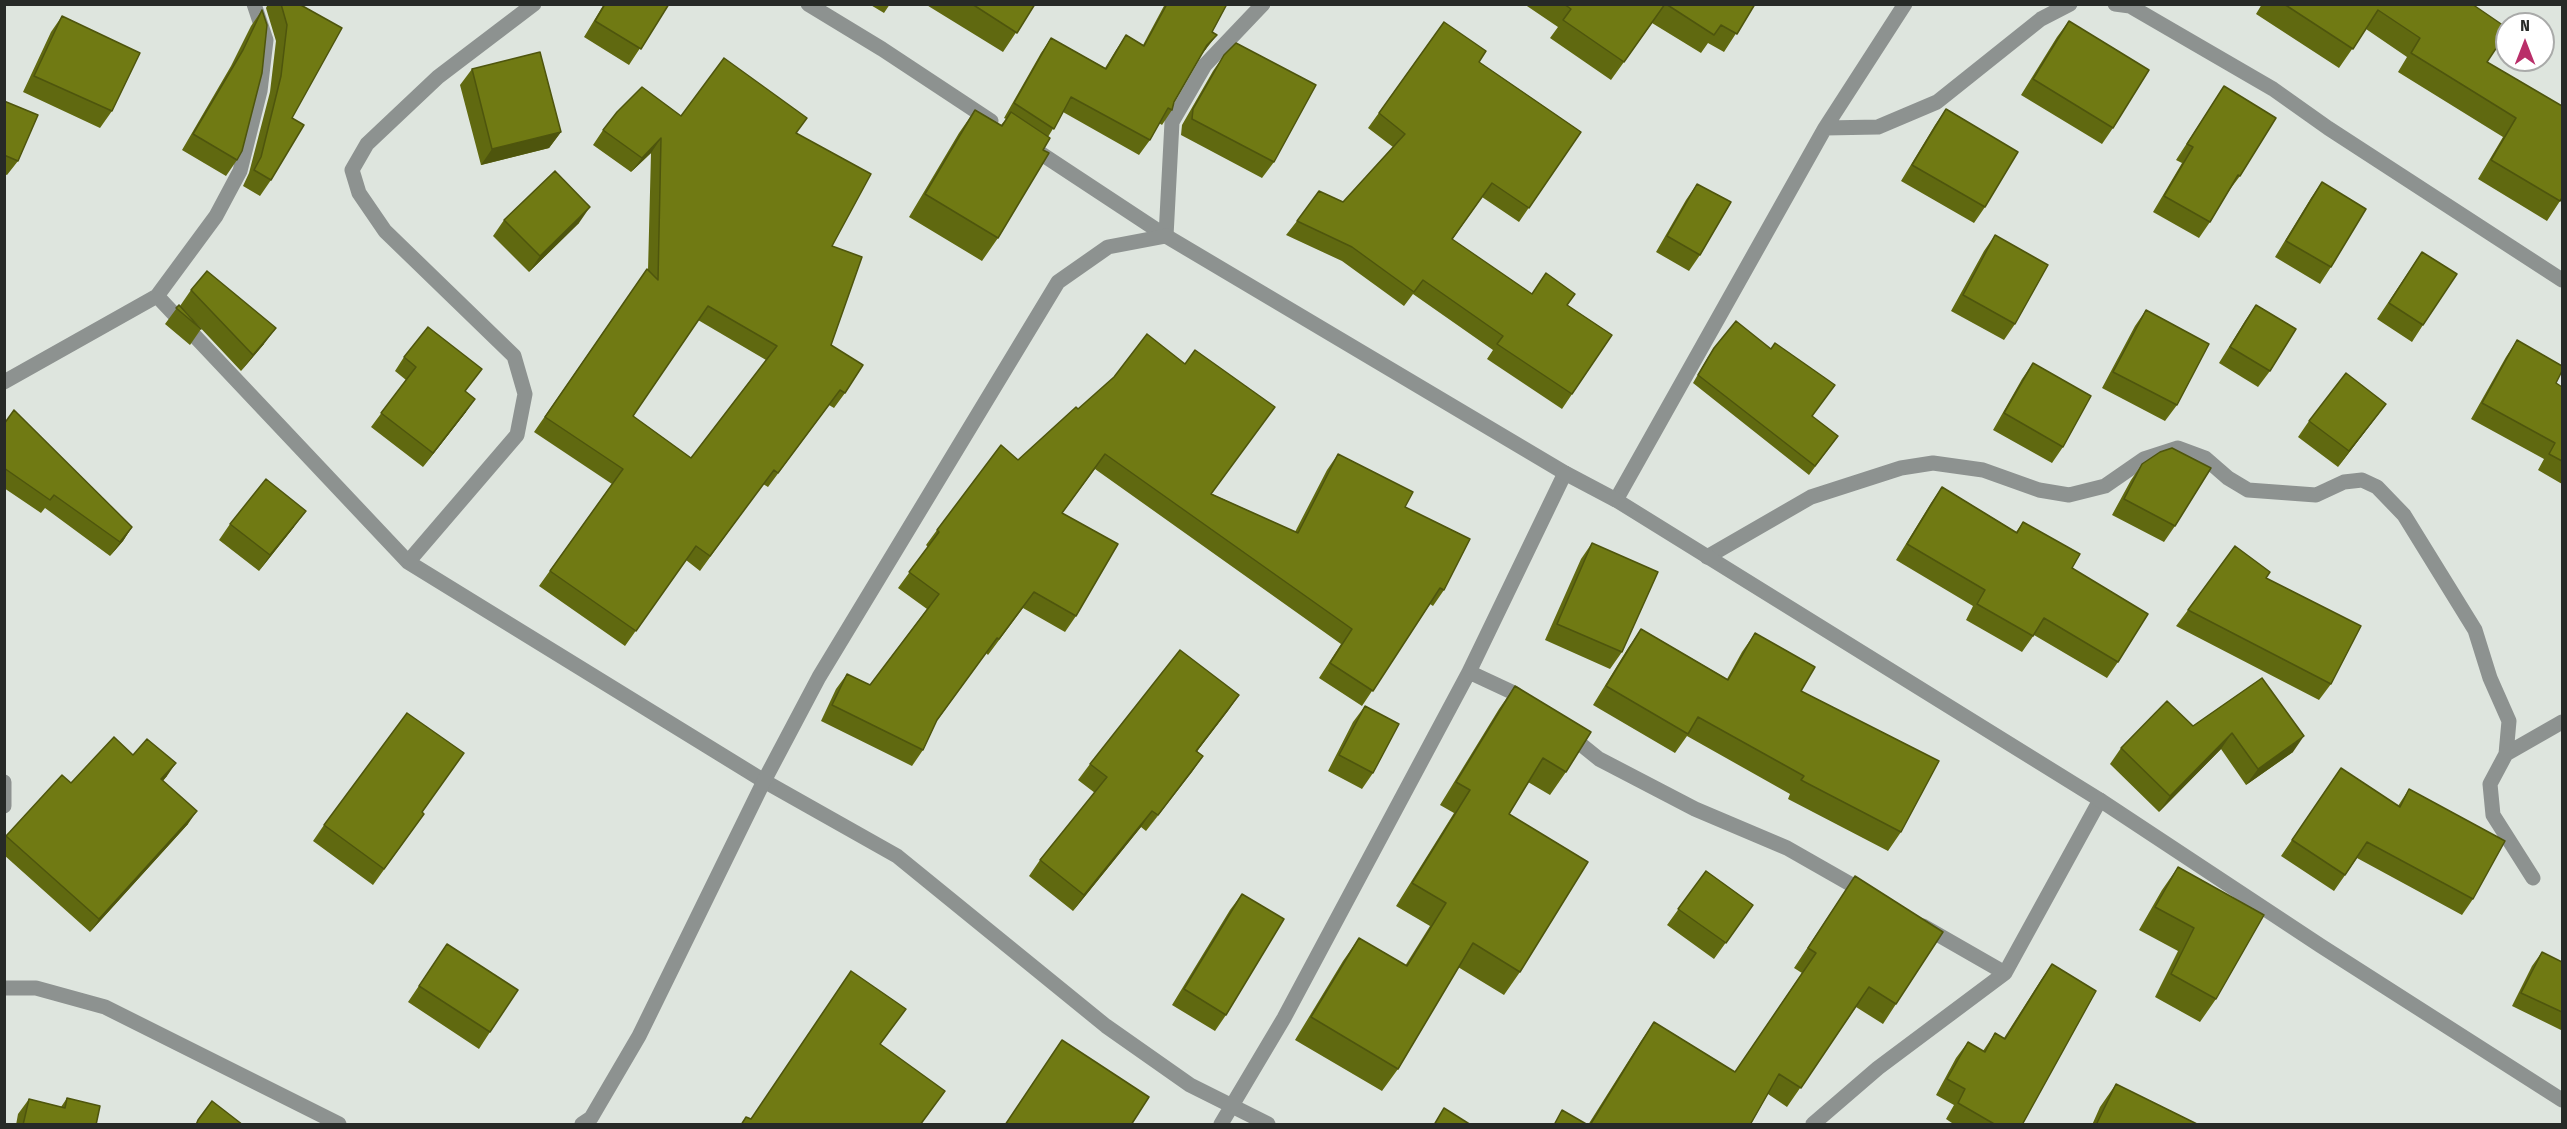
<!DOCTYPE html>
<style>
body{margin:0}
#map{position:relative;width:2567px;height:1129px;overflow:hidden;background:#dee5de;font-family:"Fira Sans Condensed",sans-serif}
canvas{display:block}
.frame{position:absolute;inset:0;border:6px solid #272a27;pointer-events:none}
.north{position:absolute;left:2495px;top:12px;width:60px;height:60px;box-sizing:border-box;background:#fff;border:2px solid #a9aaa9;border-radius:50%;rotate:0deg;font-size:16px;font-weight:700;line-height:24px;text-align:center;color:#272a27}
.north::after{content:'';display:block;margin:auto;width:21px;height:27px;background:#b92e69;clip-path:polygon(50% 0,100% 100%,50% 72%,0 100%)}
</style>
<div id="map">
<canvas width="2567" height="1129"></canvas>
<div class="frame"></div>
<div class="north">N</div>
</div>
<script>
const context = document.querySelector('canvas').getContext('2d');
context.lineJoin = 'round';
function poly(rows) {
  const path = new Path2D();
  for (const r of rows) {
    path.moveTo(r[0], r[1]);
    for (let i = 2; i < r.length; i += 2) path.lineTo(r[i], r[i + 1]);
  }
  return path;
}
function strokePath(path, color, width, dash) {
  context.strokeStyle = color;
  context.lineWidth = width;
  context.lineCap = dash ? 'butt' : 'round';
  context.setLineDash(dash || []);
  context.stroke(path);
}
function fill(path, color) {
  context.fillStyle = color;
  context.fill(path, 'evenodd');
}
strokePath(poly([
 [808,4,882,49,991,121],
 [2115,4,2130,6,2273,89,2328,128,2562,280],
 [1825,128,1878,127,1937,102,2041,19,2070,4],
 [1031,147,1166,236],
 [1166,236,1172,122,1205,65,1263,4],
 [157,296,408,562,764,781,897,856,1106,1026,1190,1085,1268,1124],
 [4,382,157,296,216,216,240,171,260,91,266,40,254,4],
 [1616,500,1825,128,1905,4],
 [1707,557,1811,497,1901,468,1933,463,1983,470,2039,490,2069,495,2105,486,2144,459,2178,448,2205,458,2228,478,2248,490,2316,495,2344,482,2362,480,2377,487,2404,515,2475,630,2490,678,2509,721,2506,754,2490,784,2493,815,2533,878],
 [408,562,517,435,525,394,514,356,385,231,359,193,352,170,367,144,438,77,534,4],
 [1469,672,1514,693,1527,703],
 [1568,734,1599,759,1695,809,1787,848,1866,893],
 [2506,754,2562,722],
 [4,782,4,806],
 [1923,926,2005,973],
 [1221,1124,1284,1018,1469,672,1565,473],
 [1813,1124,1878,1068,2005,973,2100,800]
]), '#8d9290', 15);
strokePath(poly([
 [4,988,36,988,105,1007,339,1124],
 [582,1124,591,1118,639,1036,764,781,819,677,1058,282,1108,247,1166,236,1565,473,1616,500,2100,800,2321,946,2562,1100]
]), '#8d9290', 15);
fill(poly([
 [268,4,299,4,292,118,271,180,260,196,243,186,249,173,270,92,276,41,266,8],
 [604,4,669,4,629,65,584,37],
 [869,4,890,4,884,13],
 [925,4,1035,4,1003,52],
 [1165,4,1227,4,1212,32,1206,49,1201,55,1174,102,1172,110,1162,125,1159,123,1150,140,1139,155,1063,112,1048,137,998,238,982,261,909,217,959,133,975,110,1001,125,1006,119,1004,118,1041,53,1051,38,1105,68,1116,50,1126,35,1143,45],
 [1524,4,1755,4,1724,52,1708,43,1701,53,1652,23,1611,80,1550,38,1558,27],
 [2262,4,2472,4,2487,62,2562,198,2547,221,2478,179,2503,137,2398,72,2407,57,2366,29,2339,68,2256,14],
 [262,10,237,160,226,176,182,150,231,66,251,26],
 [62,16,112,111,100,128,23,92,51,32],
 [2069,21,2113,128,2102,144,2021,95,2057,37],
 [1444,22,1479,62,1581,132,1519,222,1482,197,1452,240,1532,294,1567,305,1612,335,1562,409,1487,359,1493,350,1413,294,1404,306,1342,261,1286,235,1297,221,1343,202,1393,147,1368,128],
 [1224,55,1274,162,1262,178,1181,135,1182,125,1213,71],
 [472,69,561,132,549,148,481,165,460,85],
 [2224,86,2240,176,2228,192,2210,222,2199,238,2153,212,2182,163,2176,160],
 [4,101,18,161,7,175,4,174],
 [1946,109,1985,207,1974,223,1901,181,1935,125],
 [681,116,796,133,832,246,831,345,845,393,834,408,829,405,768,487,763,484,700,571,686,560,625,646,539,586,612,484,534,432,647,269,648,270,651,153,631,172,593,145,603,130],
 [698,320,766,360,691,458,633,416],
 [2322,182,2331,267,2320,284,2275,257,2311,198],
 [1697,184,1700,255,1689,271,1656,252,1686,200],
 [504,220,579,223,529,272,493,236],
 [1995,235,2015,324,2004,340,1951,311,1984,251],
 [2422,252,2423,325,2412,342,2377,319],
 [191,290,264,344,241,371,180,306],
 [179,305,201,329,190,345,165,324],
 [2256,305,2270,371,2258,387,2219,363,2245,321],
 [2146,310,2177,405,2165,421,2102,388,2135,326],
 [2517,340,2556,383,2562,387,2562,484,2538,470,2544,459,2471,419,2506,357],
 [1714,348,1812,416,1838,436,1809,475,1693,383,1708,357],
 [404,357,465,391,466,412,423,467,371,427,406,380,395,371],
 [2033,363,2063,447,2052,463,1993,430,2022,379],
 [2386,404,2338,467,2298,437,2309,421],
 [1078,409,1212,494,1295,532,1327,470,1338,454,1405,507,1444,590,1433,606,1430,604,1362,706,1319,678,1341,644,1095,469,1062,513,1076,616,1065,632,1023,608,988,655,986,653,936,722,923,750,912,766,821,721,836,689,847,674,870,685,927,609,898,588,928,547,926,545,937,530],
 [4,424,132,527,123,541,110,556,45,508,41,513,4,488],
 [2142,464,2175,526,2164,542,2112,515,2131,480],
 [1942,487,2016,532,2023,522,2072,568,2118,662,2107,678,2034,635,2022,652,1966,620,1973,606,1896,560,1931,503],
 [230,524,294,527,259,571,219,540],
 [1592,543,1622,652,1610,669,1545,640,1581,559],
 [2266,578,2331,684,2319,700,2176,626,2188,610],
 [1641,629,1727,679,1742,652,1755,633,1801,691,1901,832,1888,851,1788,799,1790,794,1687,736,1675,753,1593,705,1628,648],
 [2262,678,2293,752,2246,785,2221,749,2159,812,2110,764,2121,748,2193,726],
 [1515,686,1566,772,1550,795,1528,782,1509,814,1520,972,1504,995,1458,967,1398,1069,1382,1091,1295,1040,1343,961,1359,938,1405,966,1430,926,1396,906,1454,813,1440,805,1499,709],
 [1239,695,1197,751,1203,756,1146,831,1141,827,1073,911,1029,876,1040,860,1095,793,1078,780,1090,764],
 [1365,706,1373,773,1362,789,1328,771,1353,722],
 [133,755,167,776,163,781,188,824,90,932,4,855,4,839,6,836,71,783],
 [2341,768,2398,806,2409,789,2473,899,2462,915,2357,858,2334,891,2281,856],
 [424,814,373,885,313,841,324,825],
 [2178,867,2216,999,2200,1022,2155,997,2178,951,2139,930,2162,890],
 [1706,871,1753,905,1714,959,1667,925],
 [1855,876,1896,1004,1883,1024,1856,1007,1787,1107,1768,1094,1750,1125,1588,1125,1641,1041,1654,1022,1735,1072,1802,973,1794,968],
 [1242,894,1226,1015,1215,1031,1172,1005,1230,910],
 [447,944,490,1032,479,1049,408,1002],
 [2542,952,2562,962,2562,1028,2561,1030,2512,1006,2532,966],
 [2052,964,2022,1125,1955,1125,1946,1119,1954,1105,1936,1095,1956,1058,1968,1042,1983,1051,1995,1033,2004,1038,2041,980],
 [2116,1084,2197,1125,2092,1125,2100,1107],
 [67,1098,96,1125,16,1125,18,1114,29,1099,61,1107]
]), '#606910');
fill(poly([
 [1217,35,1206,49,1197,60,1207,45],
 [561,132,549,148,481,165,492,149],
 [661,138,651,153,631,172,642,158],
 [590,207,579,223,529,272,540,256],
 [276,328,264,344,241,371,253,355],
 [475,399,466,412,423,467,433,453],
 [2386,404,2374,420,2338,467,2349,451],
 [306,511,294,527,259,571,270,555],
 [132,527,123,541,110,556,120,542],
 [1239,695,1228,711,1185,767,1196,751],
 [2232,733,2221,749,2159,812,2170,796],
 [2304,736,2293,752,2246,785,2258,769],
 [1203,756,1192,772,1146,831,1158,815],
 [176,763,167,776,152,792,161,779],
 [197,811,188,824,90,932,99,919],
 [1152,811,1141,827,1073,911,1084,895]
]), '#4e550d');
const building = poly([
 [281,4,299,4,342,28,292,118,304,125,271,180,254,170,261,157,281,76,287,25,281,4],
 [605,4,669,4,641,49,595,21,605,4],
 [972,4,1035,4,1017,33,972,4],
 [1167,4,1227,4,1212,32,1217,35,1207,45,1174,102,1172,110,1168,108,1150,140,1071,97,1054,129,1014,103,1051,38,1106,69,1126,35,1144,46,1167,4],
 [1564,4,1665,4,1624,62,1563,20,1571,9,1564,4],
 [1666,4,1755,4,1737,34,1721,25,1714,35,1666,4],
 [2284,4,2472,4,2507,28,2507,32,2487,62,2562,106,2562,198,2560,201,2491,160,2516,118,2411,53,2420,38,2378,10,2353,49,2284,4],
 [262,10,267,25,262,73,242,151,237,160,193,134,243,50,262,10],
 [62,16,140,53,112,111,34,76,62,16],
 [2069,21,2149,70,2113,128,2033,79,2069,21],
 [1444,22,1486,51,1479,62,1581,132,1529,208,1492,183,1452,239,1532,294,1546,273,1575,294,1567,305,1612,335,1572,394,1497,344,1503,336,1423,280,1414,292,1352,247,1297,221,1319,191,1343,202,1405,134,1379,113,1444,22],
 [1236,43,1316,85,1274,162,1192,119,1193,109,1224,55,1236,43],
 [540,52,561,132,492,149,472,69,540,52],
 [724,58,807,118,796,133,871,174,832,246,862,257,831,345,863,365,845,393,840,390,778,473,774,470,710,556,696,546,636,631,550,571,623,469,545,417,647,269,658,280,661,138,642,158,603,130,617,112,642,87,681,116,724,58],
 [708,306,777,346,691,458,633,416,708,306],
 [2224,86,2276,118,2240,176,2238,175,2210,222,2164,196,2193,147,2187,144,2224,86],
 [4,101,38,115,18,161,4,155,4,101],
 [1946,109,2018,152,1985,207,1912,165,1946,109],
 [975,110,1002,126,1011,112,1050,138,1043,150,1049,153,998,238,925,194,975,110],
 [555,171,590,207,540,256,504,220,555,171],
 [2322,182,2366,209,2331,267,2286,241,2322,182],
 [1697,184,1731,202,1700,255,1667,236,1697,184],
 [1995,235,2048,265,2015,324,1963,295,1995,235],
 [2422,252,2457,274,2423,325,2389,303,2422,252],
 [207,271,276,328,253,355,191,290,207,271],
 [179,305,201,329,176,308,179,305],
 [2256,305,2296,329,2270,371,2230,347,2256,305],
 [2146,310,2209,344,2177,405,2113,372,2146,310],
 [1736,321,1771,349,1775,343,1835,385,1812,416,1838,436,1815,466,1698,375,1714,348,1736,321],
 [428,327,482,369,465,391,475,399,433,453,381,413,416,367,404,357,428,327],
 [1147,334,1185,364,1195,350,1275,407,1211,494,1298,533,1338,454,1413,492,1405,507,1470,539,1444,590,1440,588,1373,691,1330,663,1352,629,1105,454,1062,513,1118,544,1076,616,1034,592,999,639,997,638,937,720,923,750,832,705,847,674,870,685,939,594,909,572,939,532,937,530,1001,445,1018,460,1076,407,1078,409,1114,377,1147,334],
 [2517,340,2562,366,2562,371,2556,383,2562,387,2562,461,2549,454,2555,443,2482,403,2517,340],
 [2033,363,2091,396,2063,447,2004,413,2033,363],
 [2346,373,2386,404,2349,451,2309,421,2346,373],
 [14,410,132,527,120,542,54,495,50,500,4,468,4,424,14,410],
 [2172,448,2211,468,2175,526,2124,499,2142,464,2160,452,2172,448],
 [266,479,306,511,270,555,230,524,266,479],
 [1942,487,2017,533,2023,522,2080,554,2072,568,2148,614,2118,662,2044,618,2033,636,1977,604,1985,590,1907,544,1942,487],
 [1592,543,1658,572,1622,652,1557,624,1592,543],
 [2235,546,2270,572,2266,578,2361,626,2331,684,2188,610,2235,546],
 [1641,629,1728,680,1755,633,1815,667,1801,691,1939,761,1901,832,1801,780,1804,776,1698,717,1688,734,1606,686,1641,629],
 [1180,650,1239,695,1196,751,1203,756,1158,815,1152,811,1084,895,1040,860,1107,777,1090,764,1180,650],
 [2262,678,2304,736,2258,769,2232,733,2170,796,2121,748,2167,701,2193,726,2262,678],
 [1515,686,1591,732,1566,772,1543,758,1509,814,1588,862,1520,972,1473,943,1398,1069,1311,1017,1359,938,1407,966,1446,903,1412,883,1470,790,1456,782,1515,686],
 [1365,706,1399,724,1373,773,1339,755,1365,706],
 [407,713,464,753,422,812,424,814,384,869,324,825,407,713],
 [114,737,133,755,147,739,176,763,161,779,197,811,99,919,6,836,62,775,71,783,114,737],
 [2341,768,2400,807,2409,789,2505,841,2473,899,2367,842,2345,875,2292,840,2341,768],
 [2178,867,2264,915,2216,999,2171,974,2194,928,2155,907,2178,867],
 [1706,871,1753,905,1726,943,1678,909,1706,871],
 [1855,876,1943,932,1896,1004,1869,987,1801,1088,1779,1074,1750,1125,1590,1125,1654,1022,1735,1072,1816,953,1808,948,1855,876],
 [1242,894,1284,919,1226,1015,1184,989,1242,894],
 [447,944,518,990,490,1032,419,986,447,944],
 [2542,952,2562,962,2562,1012,2521,993,2542,952],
 [2052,964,2096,991,2022,1125,1996,1125,1958,1103,1965,1089,1947,1079,1968,1042,1985,1052,1995,1033,2005,1039,2052,964],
 [851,971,906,1009,880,1044,945,1091,920,1125,741,1125,746,1117,751,1119,851,971],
 [1062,1040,1149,1097,1131,1125,1005,1125,1062,1040],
 [2116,1084,2197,1124,2096,1125,2116,1084],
 [67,1098,100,1106,96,1125,23,1125,29,1099,65,1108,67,1098],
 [212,1101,243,1125,196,1125,198,1120,212,1101],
 [1444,1108,1471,1125,1434,1125,1444,1108],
 [1562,1110,1588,1125,1554,1125,1562,1110]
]);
fill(building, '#707a13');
strokePath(building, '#4e550d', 1.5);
</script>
